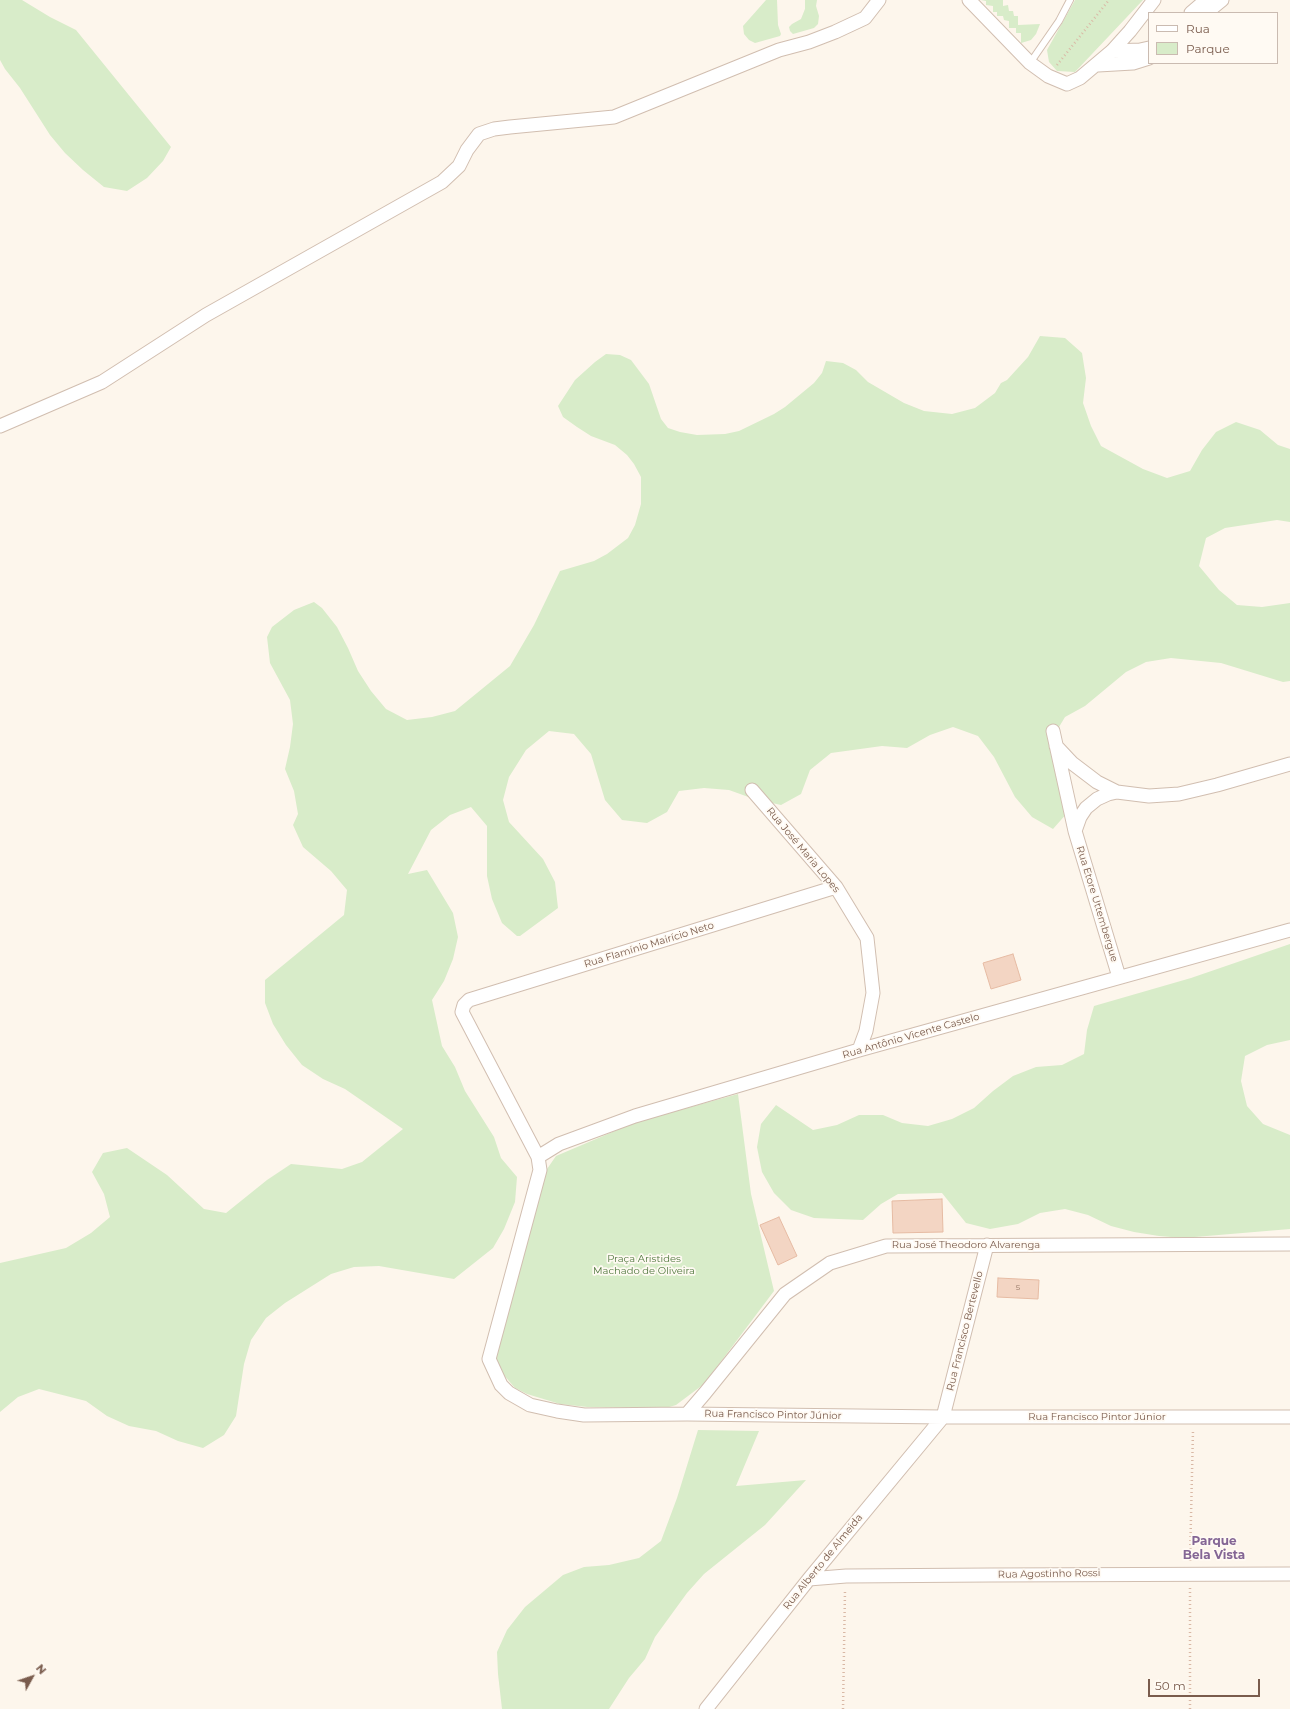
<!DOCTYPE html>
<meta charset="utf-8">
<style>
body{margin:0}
#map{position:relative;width:1290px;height:1709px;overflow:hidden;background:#fdf6ec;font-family:Montserrat,sans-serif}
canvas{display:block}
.legend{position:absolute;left:1148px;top:12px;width:130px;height:52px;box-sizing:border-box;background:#fffaf3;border:1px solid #cabbb1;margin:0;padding:5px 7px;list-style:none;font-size:12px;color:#7a5c4d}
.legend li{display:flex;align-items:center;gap:8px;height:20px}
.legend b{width:20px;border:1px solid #cabbb1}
.north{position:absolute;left:12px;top:1657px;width:40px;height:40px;-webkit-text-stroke:3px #fffaf3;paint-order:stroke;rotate:50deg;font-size:11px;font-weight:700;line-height:16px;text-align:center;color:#7a5c4d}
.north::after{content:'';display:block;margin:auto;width:14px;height:18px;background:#7a5c4d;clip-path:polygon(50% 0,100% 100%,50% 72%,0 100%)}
.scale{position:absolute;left:1148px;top:1679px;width:112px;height:18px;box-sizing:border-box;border:2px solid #7a5c4d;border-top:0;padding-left:5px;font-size:12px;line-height:14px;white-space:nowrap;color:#7a5c4d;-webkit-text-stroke:3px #fffaf3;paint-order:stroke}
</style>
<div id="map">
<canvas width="1290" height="1709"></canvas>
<ul class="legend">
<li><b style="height:5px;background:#fff"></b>Rua</li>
<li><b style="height:11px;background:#d8ecc9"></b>Parque</li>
</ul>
<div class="north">N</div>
<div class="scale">50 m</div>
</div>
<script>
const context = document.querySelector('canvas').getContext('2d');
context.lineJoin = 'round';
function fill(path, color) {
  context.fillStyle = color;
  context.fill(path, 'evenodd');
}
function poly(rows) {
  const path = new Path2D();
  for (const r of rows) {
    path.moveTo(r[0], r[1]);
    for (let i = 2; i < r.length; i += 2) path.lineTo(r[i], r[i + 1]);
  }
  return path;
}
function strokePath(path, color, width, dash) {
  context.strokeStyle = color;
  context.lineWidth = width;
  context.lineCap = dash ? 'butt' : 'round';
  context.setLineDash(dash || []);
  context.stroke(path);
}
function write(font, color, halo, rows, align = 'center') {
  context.font = font + ' Montserrat,sans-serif';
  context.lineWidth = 3.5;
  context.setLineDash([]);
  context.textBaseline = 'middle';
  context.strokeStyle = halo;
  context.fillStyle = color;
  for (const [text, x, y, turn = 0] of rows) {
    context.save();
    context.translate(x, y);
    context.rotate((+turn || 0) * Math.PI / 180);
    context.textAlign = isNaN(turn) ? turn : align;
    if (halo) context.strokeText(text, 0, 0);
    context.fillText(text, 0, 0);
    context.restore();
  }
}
fill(poly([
 [0,0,22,0,50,17,76,30,171,147,163,161,147,178,127,191,104,187,83,170,65,153,50,135,20,88,5,69,0,60],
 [766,0,777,0,778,25,781,34,780,36,755,43,749,40,744,34,743,26],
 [805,0,817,0,816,6,819,16,818,24,814,28,793,34,790,31,789,27,792,24,801,19,805,9],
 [981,0,1003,0,1003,6,1008,5,1009,11,1013,11,1014,16,1018,16,1018,25,1040,24,1036,34,1031,40,1021,43,1021,33,1016,33,1016,28,1009,28,1009,21,1004,20,1003,16,997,16,997,12,993,12,993,6,986,5,986,1],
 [1075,0,1143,0,1075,72,1057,71,1049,62,1047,50],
 [1040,336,1065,338,1082,353,1086,378,1083,403,1091,426,1101,446,1143,469,1167,478,1190,471,1202,450,1216,432,1236,422,1260,430,1278,445,1290,449,1290,522,1277,520,1225,528,1206,538,1199,566,1219,590,1237,605,1262,607,1290,603,1290,681,1283,682,1221,663,1171,658,1146,662,1126,672,1085,706,1065,717,1053,737,1068,812,1053,829,1032,817,1015,797,994,757,978,736,953,727,930,735,907,748,882,746,831,753,810,770,801,794,781,805,754,799,729,790,704,788,679,791,667,812,647,823,622,820,605,800,591,754,574,734,549,731,526,750,521,758,509,777,503,800,509,822,543,859,555,882,558,908,520,936,517,936,502,923,492,899,487,876,487,826,471,807,450,815,431,830,408,874,427,870,453,913,458,937,453,959,444,981,432,1000,442,1046,455,1067,465,1091,494,1137,501,1158,517,1177,515,1202,504,1229,493,1248,454,1279,379,1266,354,1267,331,1274,285,1303,266,1318,251,1340,244,1364,236,1416,224,1435,203,1448,178,1441,156,1431,129,1426,107,1416,86,1401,39,1389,18,1397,0,1412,0,1263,66,1248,91,1233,110,1217,104,1194,92,1172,103,1153,127,1148,167,1175,204,1209,226,1213,267,1180,291,1164,342,1169,362,1162,403,1129,345,1089,323,1079,302,1065,286,1045,273,1024,265,1003,265,980,344,915,347,890,331,871,303,847,293,825,298,814,294,791,285,769,290,747,293,724,290,700,270,663,267,637,272,627,294,610,314,602,322,608,337,627,348,648,358,671,371,691,386,709,407,720,432,717,455,711,510,666,534,625,560,571,594,561,607,554,628,538,635,525,641,504,641,477,634,464,627,455,615,445,591,436,577,427,563,417,558,406,575,380,595,362,606,354,620,355,631,360,649,384,661,419,668,428,680,432,697,435,725,434,739,431,774,414,785,407,814,383,822,373,826,361,843,363,856,370,868,382,904,403,924,411,952,414,975,408,995,393,1001,383,1007,380,1028,357],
 [1290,944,1290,1040,1267,1045,1245,1056,1241,1081,1247,1106,1263,1124,1290,1135,1290,1229,1183,1238,1159,1236,1134,1232,1111,1226,1088,1215,1065,1209,1040,1213,1018,1224,990,1229,966,1223,942,1193,898,1194,881,1204,863,1220,814,1218,791,1210,774,1193,762,1172,757,1147,761,1124,776,1105,813,1130,837,1125,859,1115,883,1115,902,1123,928,1126,952,1119,974,1108,993,1091,1013,1076,1036,1067,1062,1065,1084,1054,1087,1030,1094,1006,1191,978],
 [738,1094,751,1194,774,1291,704,1384,676,1405,666,1408,587,1407,560,1404,527,1394,515,1388,503,1374,495,1355,547,1169,556,1156,636,1122],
 [698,1430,759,1431,736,1486,806,1480,765,1525,704,1574,687,1593,655,1637,645,1659,629,1678,609,1709,502,1709,498,1674,497,1652,507,1630,525,1607,563,1575,584,1567,609,1565,639,1558,661,1541,677,1498]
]), '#d8ecc9');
const building = poly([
 [1013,954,1021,980,991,989,983,963,1013,954],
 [942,1199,943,1232,893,1233,892,1201,942,1199],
 [779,1217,797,1256,778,1265,760,1225,779,1217],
 [998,1278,1039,1280,1038,1299,997,1297,998,1278]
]);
fill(building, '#f3d5c3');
strokePath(building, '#e6bba3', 1);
const lane = poly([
 [1030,63,1059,21,1070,0]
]);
const street = poly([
 [969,0,1030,63,1048,76,1067,84,1080,78,1112,51,1130,31,1154,0],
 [1191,13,1206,0],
 [1206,13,1222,0],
 [1112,51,1140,50,1149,48],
 [1098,65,1133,63,1149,58],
 [0,426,102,382,206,315,442,182,459,166,467,150,479,134,494,129,510,127,614,117,779,50,809,42,835,32,865,18,879,0],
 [1053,731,1075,831,1119,977],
 [1056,746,1072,763,1097,782,1117,792,1149,796,1179,794,1217,785,1290,764],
 [752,790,836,887,867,938,873,993,866,1031,859,1050],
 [1075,831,1080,817,1086,808,1097,799,1108,794,1117,792],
 [836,887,469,1000,464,1005,462,1012,538,1157,540,1170,489,1359,501,1385,509,1393,530,1405,557,1411,584,1415,687,1414,943,1417,1290,1417],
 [538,1157,559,1144,635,1116,859,1050,1290,930],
 [687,1414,705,1393,785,1294,830,1263,886,1246,1290,1244],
 [809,1579,846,1576,991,1575,1290,1574],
 [706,1709,809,1579,943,1417,987,1245]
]);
strokePath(lane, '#d1beb0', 8);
strokePath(street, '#d1beb0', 15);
strokePath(poly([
 [1057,65,1109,0],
 [1190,1561,1193,1430],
 [1190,1588,1190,1709],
 [843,1709,845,1590]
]), '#d9b8a5', 2.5, [1, 3]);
strokePath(lane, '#fff', 6);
strokePath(street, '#fff', 13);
write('8px', '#987a6a', null, [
 ["5",1018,1288]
]);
write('10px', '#7a5c4d', '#fffaf3', [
 ["Rua José Maria Lopes",803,850,50],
 ["Rua Etore Uttembergue",1097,904,73],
 ["Rua Flamínio Mairício Neto",649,945,-17],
 ["Rua Antônio Vicente Castelo",911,1036,-16],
 ["Rua José Theodoro Alvarenga",966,1245],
 ["Rua Francisco Bertevello",965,1331,-76],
 ["Rua Francisco Pintor Júnior",773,1415,1],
 ["Rua Francisco Pintor Júnior",1097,1417],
 ["Rua Alberto de Almeida",823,1562,-51],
 ["Rua Agostinho Rossi",1049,1574,-1]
]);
write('10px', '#537a41', '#fffaf3', [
 ["Praça Aristides",644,1259],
 ["Machado de Oliveira",644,1271]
]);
write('bold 12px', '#846695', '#fffaf3', [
 ["Parque",1214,1541],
 ["Bela Vista",1214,1555]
]);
</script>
